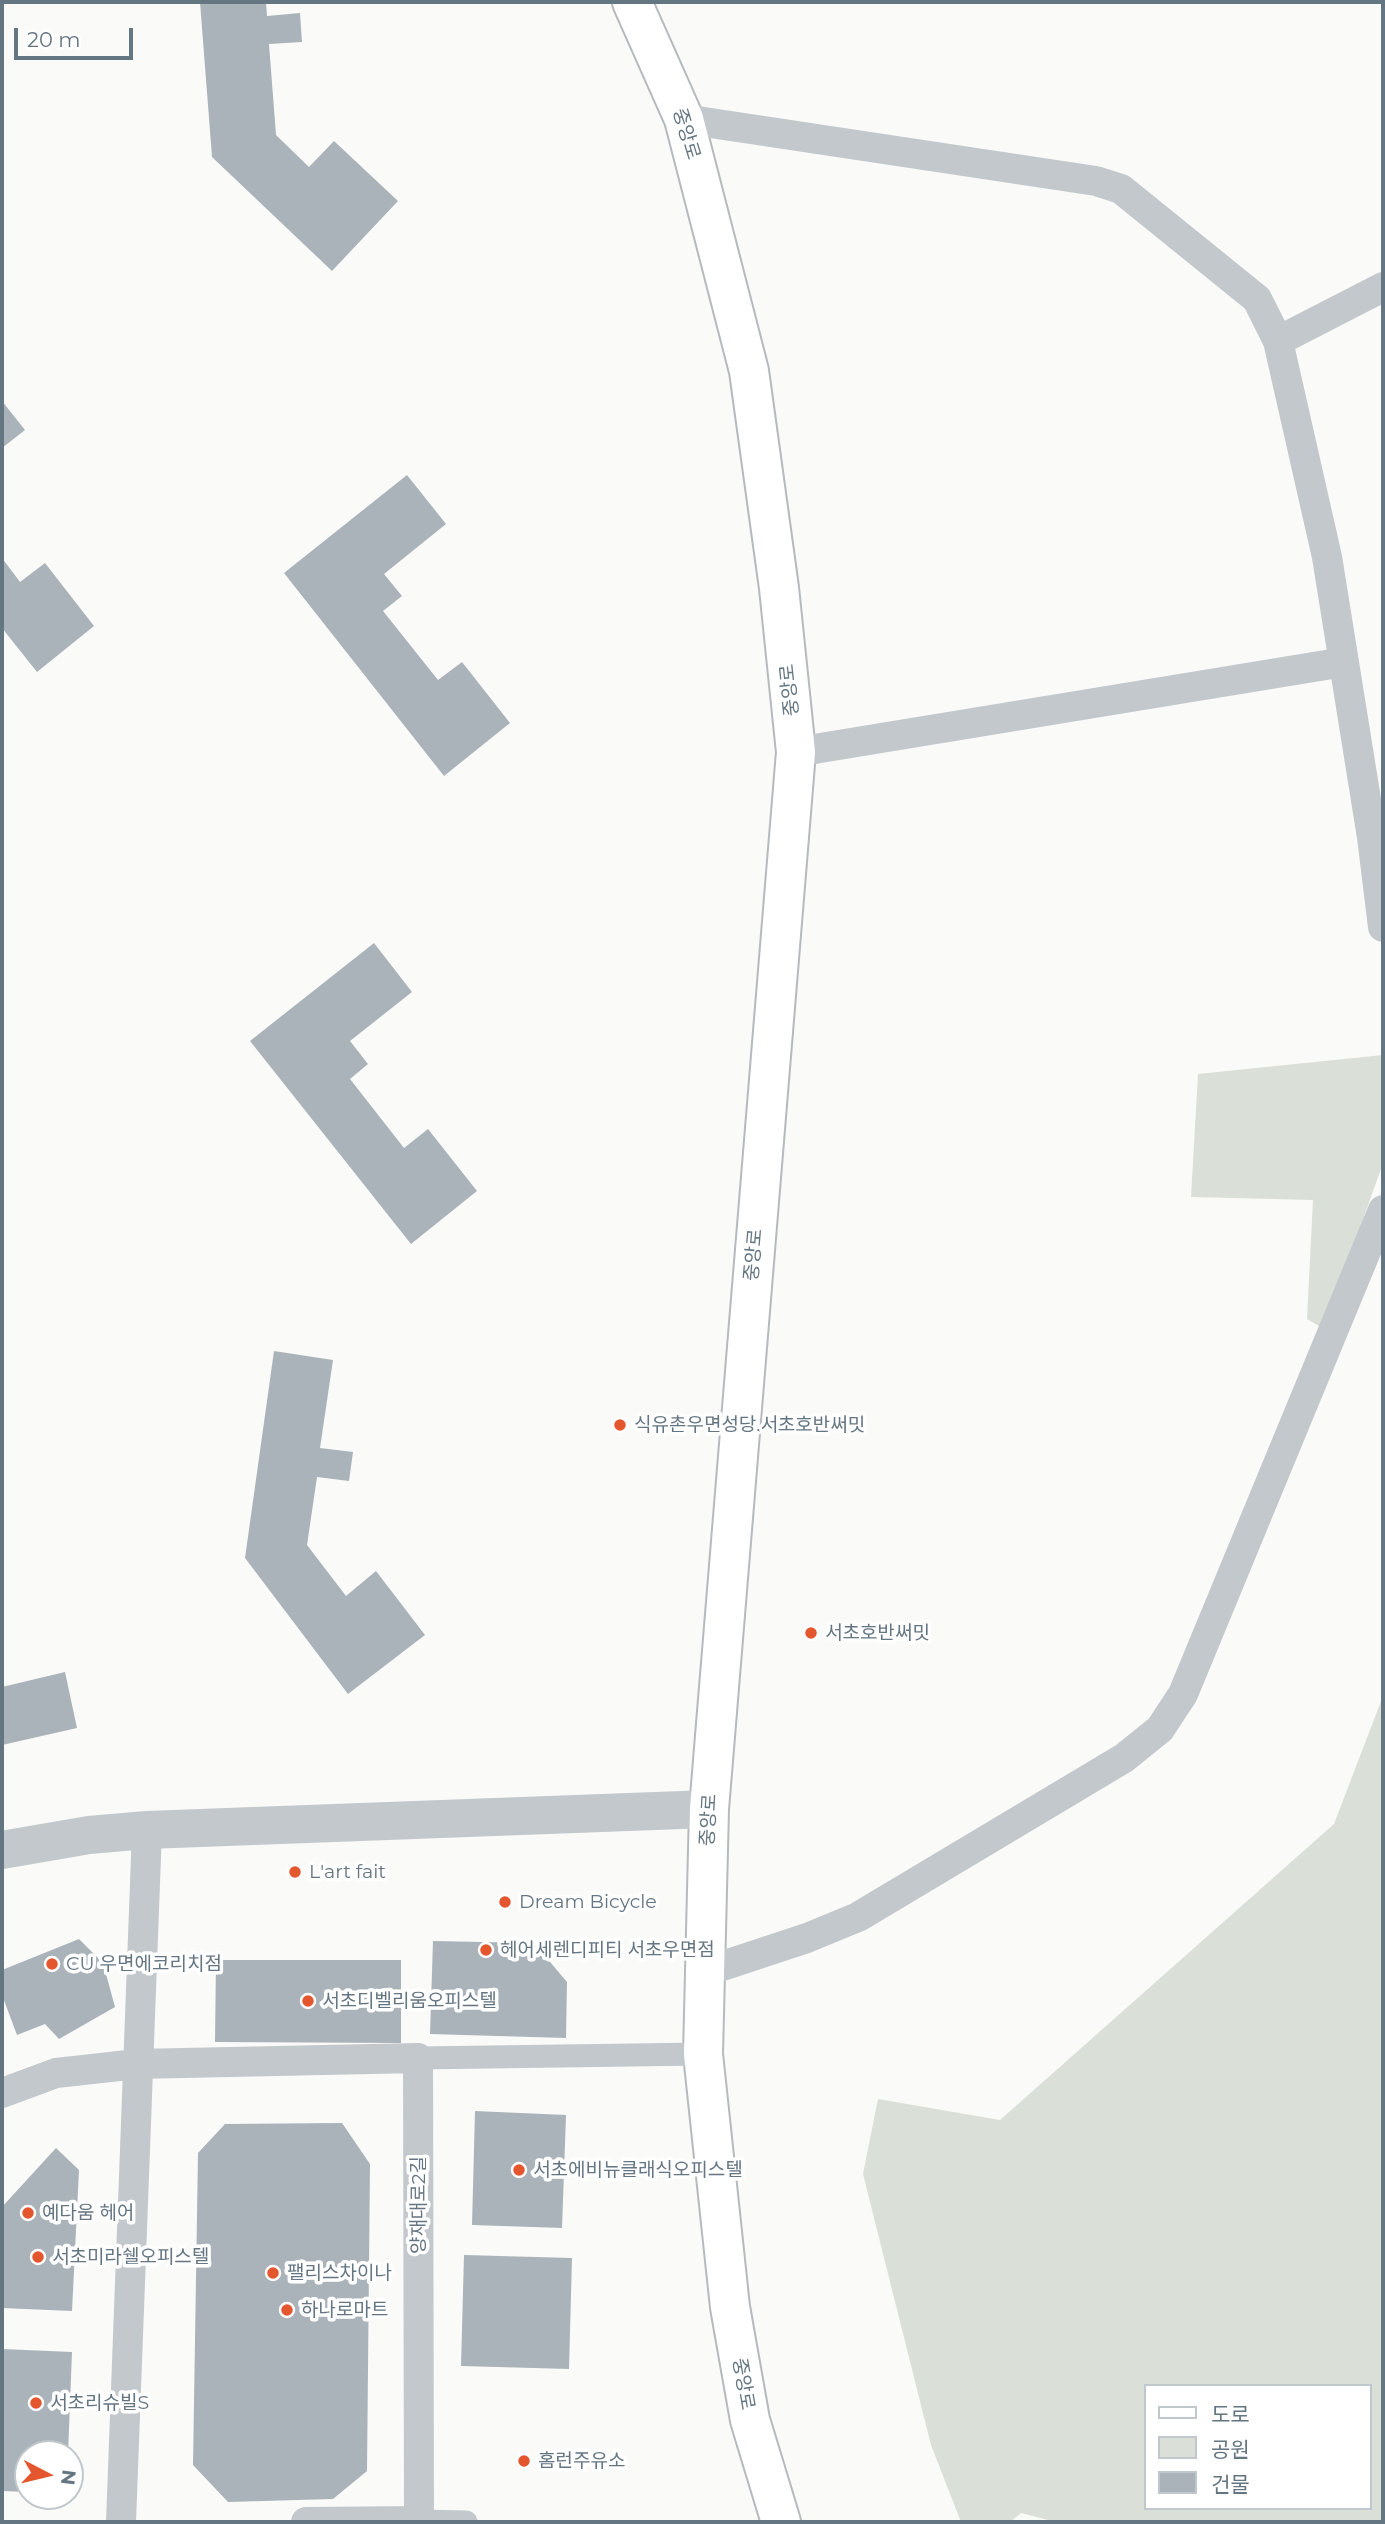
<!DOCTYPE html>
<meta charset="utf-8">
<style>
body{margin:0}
#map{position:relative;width:1385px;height:2524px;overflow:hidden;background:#fafaf8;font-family:Montserrat,"Noto Sans KR",sans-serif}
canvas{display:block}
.frame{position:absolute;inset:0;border:4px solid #657683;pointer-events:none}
.legend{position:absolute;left:1144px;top:2384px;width:228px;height:126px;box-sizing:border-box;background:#fff;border:2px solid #c1c8cd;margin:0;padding:9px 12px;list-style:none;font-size:21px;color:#657683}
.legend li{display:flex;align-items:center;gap:14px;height:35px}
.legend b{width:35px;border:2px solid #c1c8cd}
.north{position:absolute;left:14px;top:2440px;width:70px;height:70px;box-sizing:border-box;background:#fff;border:2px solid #c1c8cd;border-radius:50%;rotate:97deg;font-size:19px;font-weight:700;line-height:28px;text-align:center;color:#657683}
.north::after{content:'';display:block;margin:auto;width:24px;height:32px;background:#e4572e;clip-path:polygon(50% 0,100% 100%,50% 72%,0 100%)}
.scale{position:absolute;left:14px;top:28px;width:119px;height:32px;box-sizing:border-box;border:4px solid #657683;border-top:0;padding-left:9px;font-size:21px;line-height:24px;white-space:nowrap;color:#657683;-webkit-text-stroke:5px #fff;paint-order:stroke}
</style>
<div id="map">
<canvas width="1385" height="2524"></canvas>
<div class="frame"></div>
<ul class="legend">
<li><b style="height:9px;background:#fff"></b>도로</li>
<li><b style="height:19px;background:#dadfd7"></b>공원</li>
<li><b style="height:19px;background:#aab3b9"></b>건물</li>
</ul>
<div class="north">N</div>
<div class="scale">20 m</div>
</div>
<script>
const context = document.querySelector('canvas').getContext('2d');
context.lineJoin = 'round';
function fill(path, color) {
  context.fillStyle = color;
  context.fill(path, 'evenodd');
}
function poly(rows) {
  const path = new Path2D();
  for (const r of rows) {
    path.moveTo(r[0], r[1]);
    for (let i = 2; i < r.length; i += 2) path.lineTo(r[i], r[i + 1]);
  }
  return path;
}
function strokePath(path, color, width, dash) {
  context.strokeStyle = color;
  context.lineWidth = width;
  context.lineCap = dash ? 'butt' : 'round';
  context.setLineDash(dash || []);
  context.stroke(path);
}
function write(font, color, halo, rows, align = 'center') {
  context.font = font + ' Montserrat,"Noto Sans KR",sans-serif';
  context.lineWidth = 7;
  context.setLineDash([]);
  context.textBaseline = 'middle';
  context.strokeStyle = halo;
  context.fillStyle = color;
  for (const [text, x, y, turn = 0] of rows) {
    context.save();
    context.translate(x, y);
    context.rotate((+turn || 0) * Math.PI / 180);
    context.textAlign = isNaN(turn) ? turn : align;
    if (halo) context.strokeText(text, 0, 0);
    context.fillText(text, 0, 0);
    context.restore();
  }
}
fill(poly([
 [1383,1055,1382,1166,1324,1329,1307,1319,1313,1200,1191,1197,1198,1074],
 [1383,1696,1383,2522,1056,2522,1021,2513,1010,2522,961,2522,931,2445,863,2174,878,2099,1000,2120,1334,1824],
 [1145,2386,1369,2386,1369,2508,1145,2508]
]), '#dadfd7');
fill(poly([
 [200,2,266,2,267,16,300,13,302,42,269,44,276,135,309,167,334,141,398,201,332,271,212,157],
 [2,401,25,430,2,448],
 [407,475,446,524,384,574,402,596,383,611,438,680,462,662,510,723,444,776,284,573],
 [2,558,20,582,45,563,94,626,37,672,2,628],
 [374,943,412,992,350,1041,368,1064,350,1079,404,1148,428,1129,477,1191,411,1244,250,1041],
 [274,1351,333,1360,320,1448,353,1452,349,1481,317,1477,307,1545,346,1596,376,1571,425,1635,348,1694,245,1558],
 [65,1672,77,1728,2,1745,2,1687],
 [79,1939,103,1963,115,2007,59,2039,45,2024,17,2035,2,1995,2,1970],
 [433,1941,534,1943,567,1982,566,2038,430,2034],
 [216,1960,401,1960,401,2043,215,2042],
 [475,2111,566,2115,562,2228,472,2225],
 [342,2123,370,2164,367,2471,333,2499,228,2502,193,2465,198,2153,225,2124],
 [56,2148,79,2170,72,2311,2,2308,2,2207],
 [464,2255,572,2258,569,2369,461,2366],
 [2,2349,72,2352,68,2454,28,2454,28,2492,2,2491]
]), '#aab3b9');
const primary = poly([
 [632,2,684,119,749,371,779,588,796,752,709,1809,703,2054,730,2307,750,2420,781,2522]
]);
strokePath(primary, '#b5babe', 42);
strokePath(poly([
 [418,2058,703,2054],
 [419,2521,466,2522]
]), '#c3c8cc', 23);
strokePath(poly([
 [684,119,1096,181,1121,189,1257,299,1278,341,1327,557,1372,837,1383,927],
 [1278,341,1383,287],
 [796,752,1344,662],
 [704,1972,807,1938,858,1917,1124,1758,1160,1729,1183,1694,1383,1210],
 [2,2093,56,2073,137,2064,418,2058,419,2521,306,2522],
 [121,2522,147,1830]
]), '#c3c8cc', 30);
strokePath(poly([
 [2,1850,89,1835,147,1830,709,1809]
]), '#c3c8cc', 38);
strokePath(primary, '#fff', 38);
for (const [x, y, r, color] of [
 [620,1425,7,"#e4572e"],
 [811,1633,7,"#e4572e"],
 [295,1872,7,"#e4572e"],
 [505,1902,7,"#e4572e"],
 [486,1950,7,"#e4572e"],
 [52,1964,7,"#e4572e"],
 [308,2001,7,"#e4572e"],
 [519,2170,7,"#e4572e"],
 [28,2213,7,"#e4572e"],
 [38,2257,7,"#e4572e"],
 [273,2273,7,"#e4572e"],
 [287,2310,7,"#e4572e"],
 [36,2403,7,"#e4572e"],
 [524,2461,7,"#e4572e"]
]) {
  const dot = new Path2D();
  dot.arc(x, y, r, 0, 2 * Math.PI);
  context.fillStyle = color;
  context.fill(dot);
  strokePath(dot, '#fff', 2.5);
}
write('19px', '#657683', '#fff', [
 ["중앙로",686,134,73],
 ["중앙로",790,690,-96],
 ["중앙로",754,1255,-85],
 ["중앙로",709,1820,-87],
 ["양재대로2길",419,2205,-90],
 ["중앙로",743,2384,80]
]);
write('19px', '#657683', '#fff', [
 ["식유촌우면성당.서초호반써밋",634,1425],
 ["서초호반써밋",825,1633],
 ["L'art fait",309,1872],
 ["Dream Bicycle",519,1902],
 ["헤어세렌디피티 서초우면점",500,1950],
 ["CU 우면에코리치점",66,1964],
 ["서초디벨리움오피스텔",322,2001],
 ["서초에비뉴클래식오피스텔",533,2170],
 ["예다움 헤어",42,2213],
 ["서초미라쉘오피스텔",52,2257],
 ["팰리스차이나",287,2273],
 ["하나로마트",301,2310],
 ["서초리슈빌S",50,2403],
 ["홈런주유소",538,2461]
], 'left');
</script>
